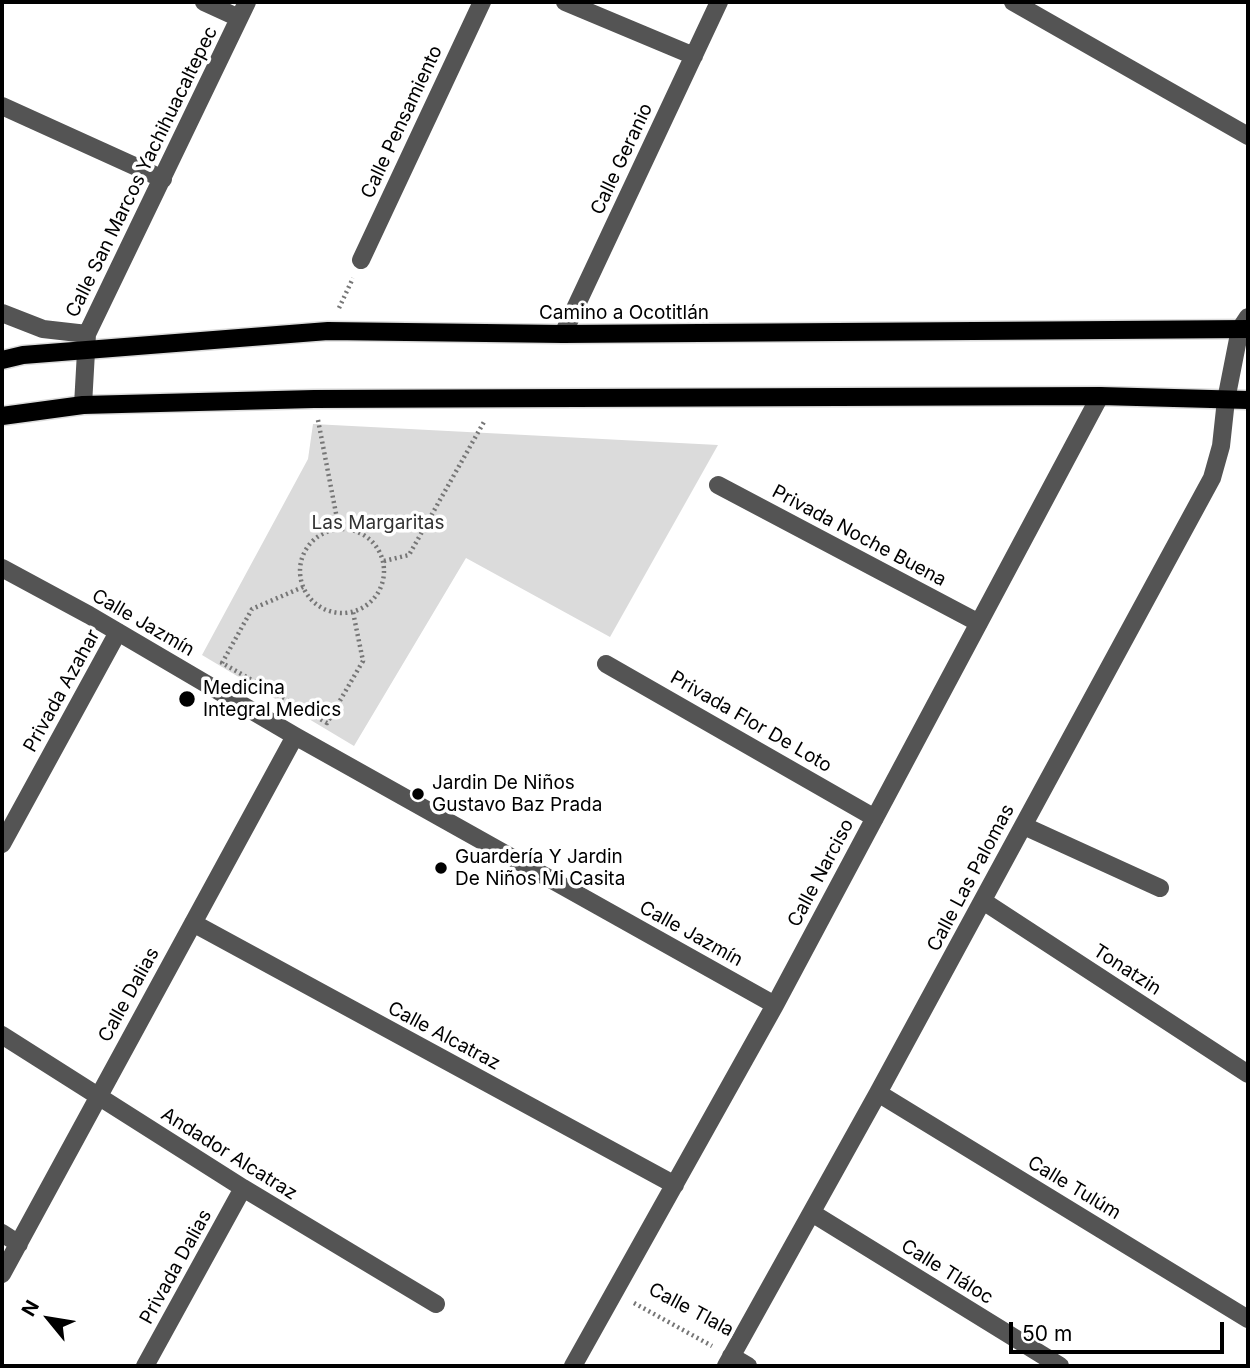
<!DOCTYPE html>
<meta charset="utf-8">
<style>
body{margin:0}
#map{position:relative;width:1250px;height:1368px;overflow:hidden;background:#fff;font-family:Inter,sans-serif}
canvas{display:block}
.frame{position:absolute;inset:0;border:4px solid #000;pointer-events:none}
.north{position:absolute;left:14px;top:1284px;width:70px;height:70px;-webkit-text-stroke:5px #fff;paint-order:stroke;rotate:300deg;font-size:19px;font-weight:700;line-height:28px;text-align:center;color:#000}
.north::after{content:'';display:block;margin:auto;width:24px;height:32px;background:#000;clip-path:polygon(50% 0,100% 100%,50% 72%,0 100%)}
.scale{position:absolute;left:1009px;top:1322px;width:215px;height:32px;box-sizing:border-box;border:4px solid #000;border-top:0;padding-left:9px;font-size:21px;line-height:24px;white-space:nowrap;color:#000;-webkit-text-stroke:5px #fff;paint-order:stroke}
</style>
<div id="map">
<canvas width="1250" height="1368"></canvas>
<div class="frame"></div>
<div class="north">N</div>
<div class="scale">50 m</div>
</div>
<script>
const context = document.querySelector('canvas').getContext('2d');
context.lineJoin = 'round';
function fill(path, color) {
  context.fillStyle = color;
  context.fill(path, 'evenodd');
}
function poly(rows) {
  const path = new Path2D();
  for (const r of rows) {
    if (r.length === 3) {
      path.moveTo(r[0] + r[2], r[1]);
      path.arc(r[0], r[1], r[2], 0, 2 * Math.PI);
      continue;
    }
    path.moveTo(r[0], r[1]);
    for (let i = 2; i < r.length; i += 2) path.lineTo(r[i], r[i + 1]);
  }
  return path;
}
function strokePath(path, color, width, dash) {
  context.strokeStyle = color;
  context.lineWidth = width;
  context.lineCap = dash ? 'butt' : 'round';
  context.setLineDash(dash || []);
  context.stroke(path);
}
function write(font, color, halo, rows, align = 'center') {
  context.font = font + ' Inter,sans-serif';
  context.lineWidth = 7;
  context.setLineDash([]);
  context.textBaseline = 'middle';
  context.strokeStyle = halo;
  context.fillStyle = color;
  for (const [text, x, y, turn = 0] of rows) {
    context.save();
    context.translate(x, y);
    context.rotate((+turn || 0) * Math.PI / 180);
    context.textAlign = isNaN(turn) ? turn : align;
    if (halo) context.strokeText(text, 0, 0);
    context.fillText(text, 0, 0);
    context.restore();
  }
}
fill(poly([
 [313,424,718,445,610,637,466,558,354,746,202,655,308,459]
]), '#dbdbdb');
const major = poly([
 [2,360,23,355,328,331,563,334,1248,329],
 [2,416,83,405,314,399,1100,396,1248,400]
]);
strokePath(major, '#dbdbdb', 21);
strokePath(poly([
 [339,308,353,278],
 [318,420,339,529],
 [342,571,42],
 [384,561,409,555,485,420],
 [303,587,252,609,222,663,327,723,363,661,353,612],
 [634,1303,712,1346]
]), '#767676', 4.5, [2, 3.5]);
strokePath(poly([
 [204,2,239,18],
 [565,2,694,56],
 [1013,2,1248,136],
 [2,106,163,179],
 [361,260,482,2],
 [2,313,43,329,87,334],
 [563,334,719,2],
 [83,405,87,334,247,2],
 [718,485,979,623],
 [2,568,89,615,295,736,775,1005],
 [606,664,875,818],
 [1024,826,1160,888],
 [2,844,118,632],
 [983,901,1248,1074],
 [193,923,675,1185],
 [2,1035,243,1188,436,1304],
 [878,1093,1248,1319],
 [812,1213,1060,1366],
 [2,1233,19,1244],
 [2,1274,295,736],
 [731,1356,748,1366],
 [145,1366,243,1188],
 [573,1366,775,1005,1100,396],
 [726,1366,878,1093,1212,478,1221,446,1226,400,1240,329,1248,317]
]), '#545454', 18);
strokePath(major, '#000', 18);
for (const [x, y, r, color] of [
 [187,699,9,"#000"],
 [418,794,7,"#000"],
 [441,868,7,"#000"]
]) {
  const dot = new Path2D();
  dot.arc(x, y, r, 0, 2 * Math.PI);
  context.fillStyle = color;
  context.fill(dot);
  strokePath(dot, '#fff', 2.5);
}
write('19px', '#000', '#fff', [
 ["Calle Pensamiento",402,122,-65],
 ["Calle Geranio",622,159,-65],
 ["Calle San Marcos Yachihuacaltepec",142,172,-64],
 ["Camino a Ocotitlán",624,313],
 ["Privada Noche Buena",859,536,28],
 ["Calle Jazmín",143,623,30],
 ["Privada Azahar",62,691,-61],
 ["Privada Flor De Loto",751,722,30],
 ["Calle Narciso",821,873,-62],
 ["Calle Las Palomas",971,878,-62],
 ["Calle Jazmín",691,934,29],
 ["Tonatzin",1127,970,33],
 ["Calle Dalias",129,995,-61],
 ["Calle Alcatraz",444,1036,28],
 ["Andador Alcatraz",229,1154,32],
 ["Calle Tulúm",1074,1188,31],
 ["Privada Dalias",176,1267,-61],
 ["Calle Tláloc",947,1272,32],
 ["Calle Tlala",691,1310,28]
]);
write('19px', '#323232', '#fff', [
 ["Las Margaritas",378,523]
]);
write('19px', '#000', '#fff', [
 ["Medicina",203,688],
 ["Integral Medics",203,710],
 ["Jardin De Niños",432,783],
 ["Gustavo Baz Prada",432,805],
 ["Guardería Y Jardin",455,857],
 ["De Niños Mi Casita",455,879]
], 'left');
</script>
